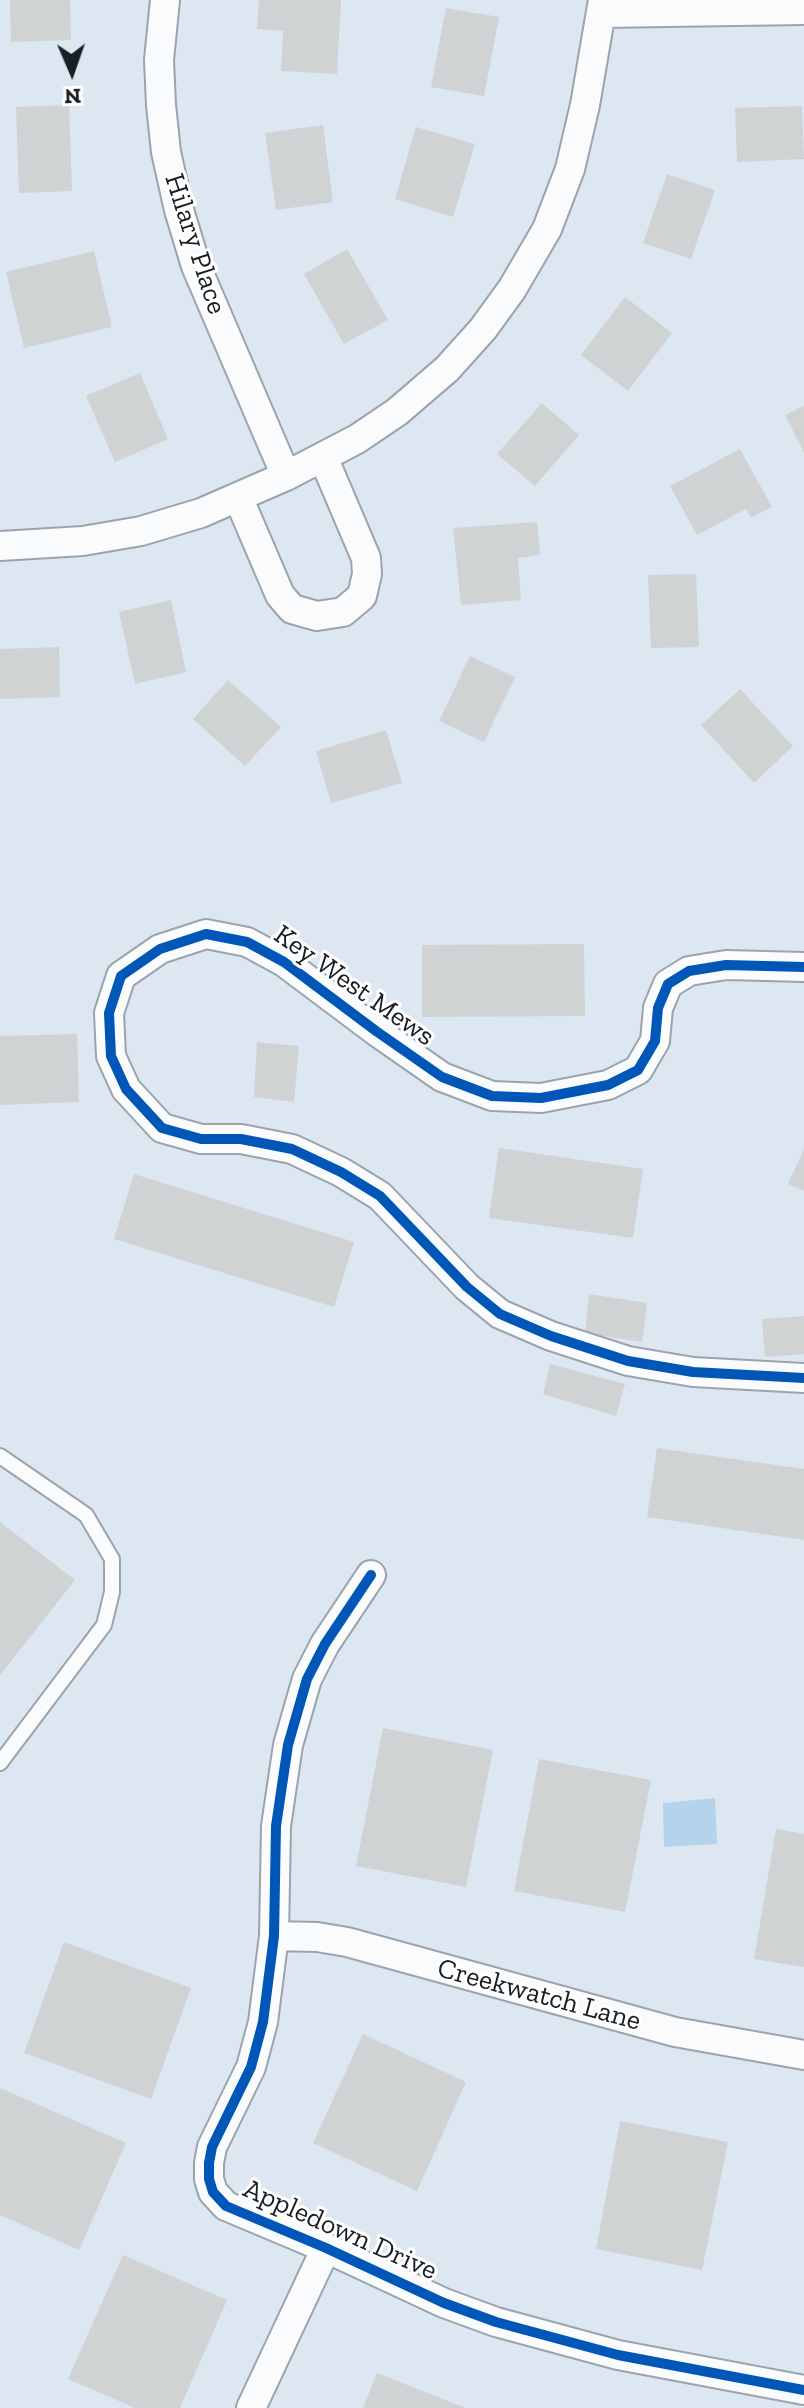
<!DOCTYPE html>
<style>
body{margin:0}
#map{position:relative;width:804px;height:2408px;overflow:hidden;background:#dde7f1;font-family:"Zilla Slab",serif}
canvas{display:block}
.north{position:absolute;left:32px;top:32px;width:80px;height:80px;-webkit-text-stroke:6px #fff;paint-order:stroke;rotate:178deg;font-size:22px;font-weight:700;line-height:32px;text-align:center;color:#171e24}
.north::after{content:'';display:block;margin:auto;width:28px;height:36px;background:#171e24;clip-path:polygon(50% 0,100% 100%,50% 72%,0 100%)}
</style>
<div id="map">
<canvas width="804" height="2408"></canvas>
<div class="north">N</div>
</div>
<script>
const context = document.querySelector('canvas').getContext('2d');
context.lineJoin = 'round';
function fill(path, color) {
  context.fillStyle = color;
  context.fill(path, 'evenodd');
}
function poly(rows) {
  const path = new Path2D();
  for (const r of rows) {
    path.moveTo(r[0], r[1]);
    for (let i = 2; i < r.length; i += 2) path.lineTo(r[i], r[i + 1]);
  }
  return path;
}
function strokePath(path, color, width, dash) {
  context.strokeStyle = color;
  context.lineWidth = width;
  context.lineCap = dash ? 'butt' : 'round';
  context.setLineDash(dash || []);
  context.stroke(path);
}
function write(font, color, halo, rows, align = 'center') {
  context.font = font + ' "Zilla Slab",serif';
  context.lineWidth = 6;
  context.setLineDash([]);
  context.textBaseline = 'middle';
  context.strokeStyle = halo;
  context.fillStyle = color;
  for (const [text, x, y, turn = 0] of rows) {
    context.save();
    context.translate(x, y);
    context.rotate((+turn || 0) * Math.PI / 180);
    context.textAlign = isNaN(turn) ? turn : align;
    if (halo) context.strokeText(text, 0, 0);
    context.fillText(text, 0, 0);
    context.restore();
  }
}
fill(poly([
 [715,1798,717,1844,664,1847,663,1803]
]), '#b6d3ec');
fill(poly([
 [10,0,70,0,71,40,11,42],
 [259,0,341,0,337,74,281,71,283,31,257,29],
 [446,8,499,17,484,96,431,87],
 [69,105,72,191,19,193,16,107],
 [802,106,804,159,737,162,735,108],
 [323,125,333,202,276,210,265,133],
 [416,127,475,144,453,217,395,199],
 [667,174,715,190,691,259,643,243],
 [347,249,388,320,344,344,304,274],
 [94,251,112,327,24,348,6,272],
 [625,297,672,333,628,391,581,355],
 [140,373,168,439,115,462,86,396],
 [542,403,579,435,535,486,497,454],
 [804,406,804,453,785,415],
 [740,449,772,507,751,518,746,509,697,535,670,486],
 [537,522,540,555,518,558,521,600,461,605,453,528],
 [696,574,699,647,651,648,648,575],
 [171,600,186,672,135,684,119,612],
 [59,647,60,697,0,699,0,649],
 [470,656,515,677,484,742,439,721],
 [228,680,281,727,245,766,193,719],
 [740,689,793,746,754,783,701,725],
 [386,730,402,783,331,803,316,751],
 [584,944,585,1016,422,1017,422,945],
 [77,1034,79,1102,0,1105,0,1036],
 [257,1042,299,1046,294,1102,254,1097],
 [499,1148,643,1169,633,1238,489,1218],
 [804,1149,804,1191,788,1184],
 [134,1174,354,1242,334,1307,114,1239],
 [589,1294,647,1303,642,1342,585,1333],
 [804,1316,804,1354,765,1357,762,1319],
 [550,1364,625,1384,616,1416,543,1394],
 [657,1448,804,1469,804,1540,647,1517],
 [0,1522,75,1580,0,1675],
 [383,1728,493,1750,466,1887,356,1866],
 [539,1759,651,1780,625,1912,514,1891],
 [776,1829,804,1834,804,1967,754,1959],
 [64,1942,191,1988,151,2099,24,2053],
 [363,2034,466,2082,417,2191,313,2143],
 [0,2088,126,2143,79,2250,0,2215],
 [620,2121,728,2142,702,2270,596,2249],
 [123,2255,227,2300,180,2408,135,2408,68,2379],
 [377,2373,466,2408,363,2408]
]), '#cfd3d3');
const service = poly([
 [0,1456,86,1515,112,1559,112,1592,104,1625,0,1763]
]);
const minor = poly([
 [165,0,159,60,161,105,166,152,179,210,196,266,286,476],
 [601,13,804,10],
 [238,497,280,595,292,609,317,616,343,612,362,596,367,574,366,558,323,457],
 [0,546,83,541,141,531,201,513,286,476,357,439,397,412,447,369,483,329,512,289,547,229,570,169,585,105,603,0],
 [804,967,726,965,689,971,668,984,658,1008,655,1041,638,1070,608,1085,541,1098,492,1096,442,1077,376,1031,284,962,247,942,206,934,160,949,121,976,109,1013,111,1056,126,1089,162,1128,201,1139,241,1139,292,1149,341,1172,380,1196,467,1287,500,1314,551,1336,628,1361,693,1372,804,1378],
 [371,1575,325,1644,307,1679,288,1745,276,1826,274,1936,263,2022,251,2067,212,2147,209,2163,209,2179,213,2192,226,2206,326,2248,444,2303,496,2322,618,2355,804,2390],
 [274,1936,317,1937,347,1942,675,2032,804,2055],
 [251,2408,326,2248]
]);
strokePath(service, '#9ca4ab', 18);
strokePath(minor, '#9ca4ab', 32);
strokePath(service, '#fafbfd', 14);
strokePath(minor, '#fafbfd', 28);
strokePath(poly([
 [804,967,726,965,689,971,668,984,658,1008,655,1041,638,1070,608,1085,541,1098,492,1096,442,1077,376,1031,284,962,247,942,206,934,160,949,121,976,109,1013,111,1056,126,1089,162,1128,201,1139,241,1139,292,1149,341,1172,380,1196,467,1287,500,1314,551,1336,628,1361,693,1372,804,1378],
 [371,1575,325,1644,307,1679,288,1745,276,1826,274,1936,263,2022,251,2067,212,2147,209,2163,209,2179,213,2192,226,2206,326,2248,444,2303,496,2322,618,2355,804,2390]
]), '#0057b8', 10);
write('28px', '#171e24', '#fff', [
 ["Hilary Place",195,244,72],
 ["Key West Mews",354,986,35],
 ["Creekwatch Lane",539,1995,15],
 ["Appledown Drive",340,2230,24]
]);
</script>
